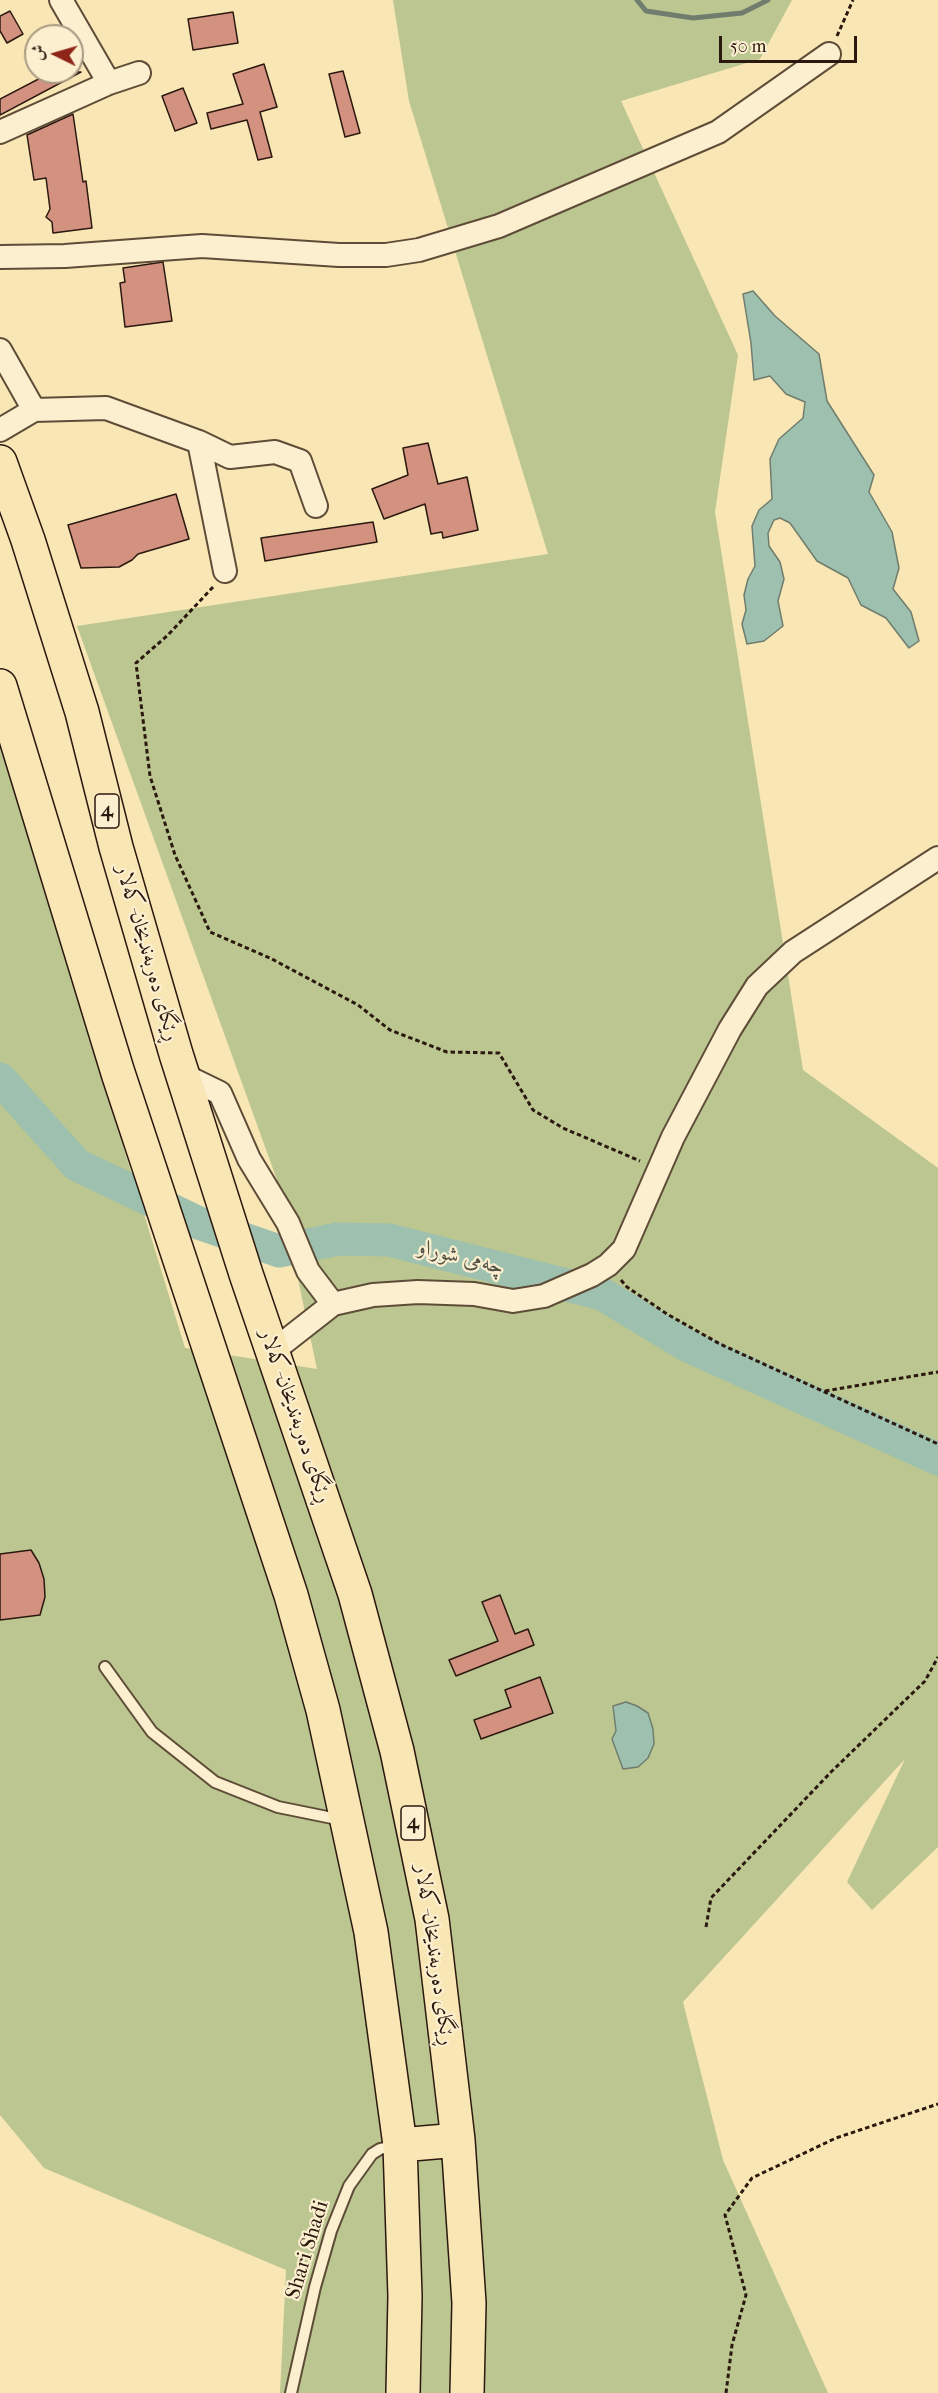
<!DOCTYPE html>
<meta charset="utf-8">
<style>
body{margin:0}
#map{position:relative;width:938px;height:2393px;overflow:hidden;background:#f9e6b5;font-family:"IM FELL French Canon",Amiri,serif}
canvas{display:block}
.north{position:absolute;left:24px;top:24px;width:60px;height:60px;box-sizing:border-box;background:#fbefcf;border:2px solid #a89982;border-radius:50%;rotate:275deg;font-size:16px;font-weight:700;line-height:24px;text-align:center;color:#2b180f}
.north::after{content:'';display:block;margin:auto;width:21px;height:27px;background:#8f2418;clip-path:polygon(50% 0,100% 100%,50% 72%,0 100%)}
.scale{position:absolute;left:719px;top:36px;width:138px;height:27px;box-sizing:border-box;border:3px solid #2b180f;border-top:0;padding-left:8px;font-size:18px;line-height:21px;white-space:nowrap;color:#2b180f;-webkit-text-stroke:4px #fbefcf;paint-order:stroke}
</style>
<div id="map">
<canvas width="938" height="2393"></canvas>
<div class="north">ش</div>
<div class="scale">50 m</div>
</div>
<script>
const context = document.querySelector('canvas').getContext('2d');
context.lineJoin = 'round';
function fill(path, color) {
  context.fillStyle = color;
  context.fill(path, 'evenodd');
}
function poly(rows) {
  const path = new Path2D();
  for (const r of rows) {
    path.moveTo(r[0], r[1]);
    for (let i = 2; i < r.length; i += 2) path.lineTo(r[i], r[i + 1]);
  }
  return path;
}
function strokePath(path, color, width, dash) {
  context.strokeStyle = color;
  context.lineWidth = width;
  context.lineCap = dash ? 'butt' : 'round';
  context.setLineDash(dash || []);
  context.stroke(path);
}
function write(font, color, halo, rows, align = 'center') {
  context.font = font + ' "IM FELL French Canon",Amiri,serif';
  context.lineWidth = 4.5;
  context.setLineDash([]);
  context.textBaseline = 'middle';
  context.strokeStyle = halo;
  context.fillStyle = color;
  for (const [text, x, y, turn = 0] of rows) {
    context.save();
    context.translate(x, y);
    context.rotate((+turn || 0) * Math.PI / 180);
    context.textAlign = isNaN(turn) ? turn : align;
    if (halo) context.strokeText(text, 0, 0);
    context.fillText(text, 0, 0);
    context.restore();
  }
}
fill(poly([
 [393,0,792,0,760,59,621,101,738,355,715,512,803,1070,938,1168,938,1847,872,1910,847,1882,905,1759,683,2002,723,2160,828,2393,280,2393,286,2270,44,2168,0,2115,0,744,185,1348,317,1369,277,1180,77,626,548,554,409,101]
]), '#bbc690');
const water = poly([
 [753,291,775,316,819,354,827,401,874,475,869,492,892,532,899,568,893,589,911,612,919,641,909,648,886,618,861,605,848,578,817,561,790,523,780,518,774,520,768,533,769,546,780,562,784,579,778,601,783,626,764,641,747,644,742,624,746,610,744,595,748,579,755,566,752,526,759,510,772,499,770,459,779,439,803,418,805,402,786,394,770,376,754,380,751,343,743,294,753,291],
 [626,1702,637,1706,648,1713,653,1729,654,1744,648,1758,638,1767,623,1769,612,1739,616,1731,613,1706,626,1702]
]);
fill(water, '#9ec0ae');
strokePath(water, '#707d6e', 1.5);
strokePath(poly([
 [637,0,646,11,693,18,742,13,768,0]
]), '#707d6e', 5);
strokePath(poly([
 [0,1079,77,1165,201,1224,279,1251,338,1239,389,1240,602,1294,686,1345,938,1459]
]), '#9ec0ae', 33);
const building = poly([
 [10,11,23,34,7,43,0,31,0,16,10,11],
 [233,12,238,43,193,50,188,19,233,12],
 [264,64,277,107,260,112,272,157,258,160,247,120,211,129,207,113,243,104,233,74,264,64],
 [343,71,360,133,345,137,329,74,343,71],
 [52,72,81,72,0,115,0,99,52,72],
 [183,88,197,123,175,131,162,96,183,88],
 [73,114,83,182,86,181,92,228,53,233,52,222,46,217,50,209,46,178,34,180,27,135,73,114],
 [163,262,172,321,125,327,120,283,125,282,123,268,163,262],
 [428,443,438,484,467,477,478,530,443,538,442,532,431,534,425,504,384,519,372,489,408,475,403,448,428,443],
 [176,494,189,539,138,554,132,560,119,567,81,568,68,525,176,494],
 [373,522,377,542,265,561,261,538,373,522],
 [31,1550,39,1563,44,1579,45,1597,40,1615,0,1620,0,1554,31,1550],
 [500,1595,515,1634,528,1629,534,1645,456,1676,449,1660,498,1641,482,1602,500,1595],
 [540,1677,553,1713,481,1739,474,1720,511,1707,505,1690,540,1677]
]);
fill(building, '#d39180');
strokePath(building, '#2b180f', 1.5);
const lane = poly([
 [105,1667,152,1732,215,1782,278,1807,342,1820],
 [291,2393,315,2287,331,2231,349,2186,372,2154,380,2149,397,2145]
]);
const street = poly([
 [61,0,109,83],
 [0,132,109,83,139,73],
 [0,257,65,256,202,246,339,255,386,255,419,250,499,226,718,132,829,54],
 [0,350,34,410],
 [0,430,34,410,106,408,199,442,225,571],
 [199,442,230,457,275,452,300,461,316,506],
 [183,1075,220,1093,249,1159,288,1223,308,1271,333,1304],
 [273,1351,333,1304,373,1295,418,1292,474,1294,513,1301,544,1296,592,1275,608,1265,624,1249,673,1137,730,1029,757,986,793,952,938,858]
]);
const highway = poly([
 [0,462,28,540,82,712,116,847,176,1054,246,1274,355,1594,397,1751,432,1919,458,2140,469,2303,467,2393],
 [0,686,118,1073,291,1595,323,1710,371,1932,400,2145,405,2296,403,2393],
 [400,2145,458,2140]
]);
strokePath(lane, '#5e4c38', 14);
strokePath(street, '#5e4c38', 26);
strokePath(highway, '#2b180f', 36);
strokePath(poly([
 [837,36,853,0],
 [213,587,168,635,136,663,150,776,175,855,210,932,270,958,358,1005,390,1030,447,1052,499,1053,533,1110,563,1128,640,1161],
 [621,1280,627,1287,667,1314,720,1344,938,1444],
 [825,1391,938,1372],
 [706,1927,711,1898,831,1772,925,1681,938,1657],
 [726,2393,732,2345,746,2295,725,2215,752,2178,836,2138,938,2104]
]), '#2b180f', 3, [4.5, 3]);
strokePath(lane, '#fbefcf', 10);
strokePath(street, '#fbefcf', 22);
strokePath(highway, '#f9e6b5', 33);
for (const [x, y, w] of [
 [107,811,24],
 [413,1823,24]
]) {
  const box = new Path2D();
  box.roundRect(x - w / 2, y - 17, w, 34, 4.5);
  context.fillStyle = '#fbefcf';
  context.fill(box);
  strokePath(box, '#2b180f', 1.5);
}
write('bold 20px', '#2b180f', null, [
 ["4",107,811],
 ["4",413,1823]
]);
write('21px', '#2b180f', '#fbefcf', [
 ["ڕێگای دەربەندیخان-کەلار",147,953,74],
 ["ڕێگای دەربەندیخان-کەلار",295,1416,71],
 ["ڕێگای دەربەندیخان-کەلار",434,1955,82],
 ["Shari Shadi",308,2250,-73]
]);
write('italic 22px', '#535347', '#fbefcf', [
 ["چەمی شوراو",461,1258,14]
]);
</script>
